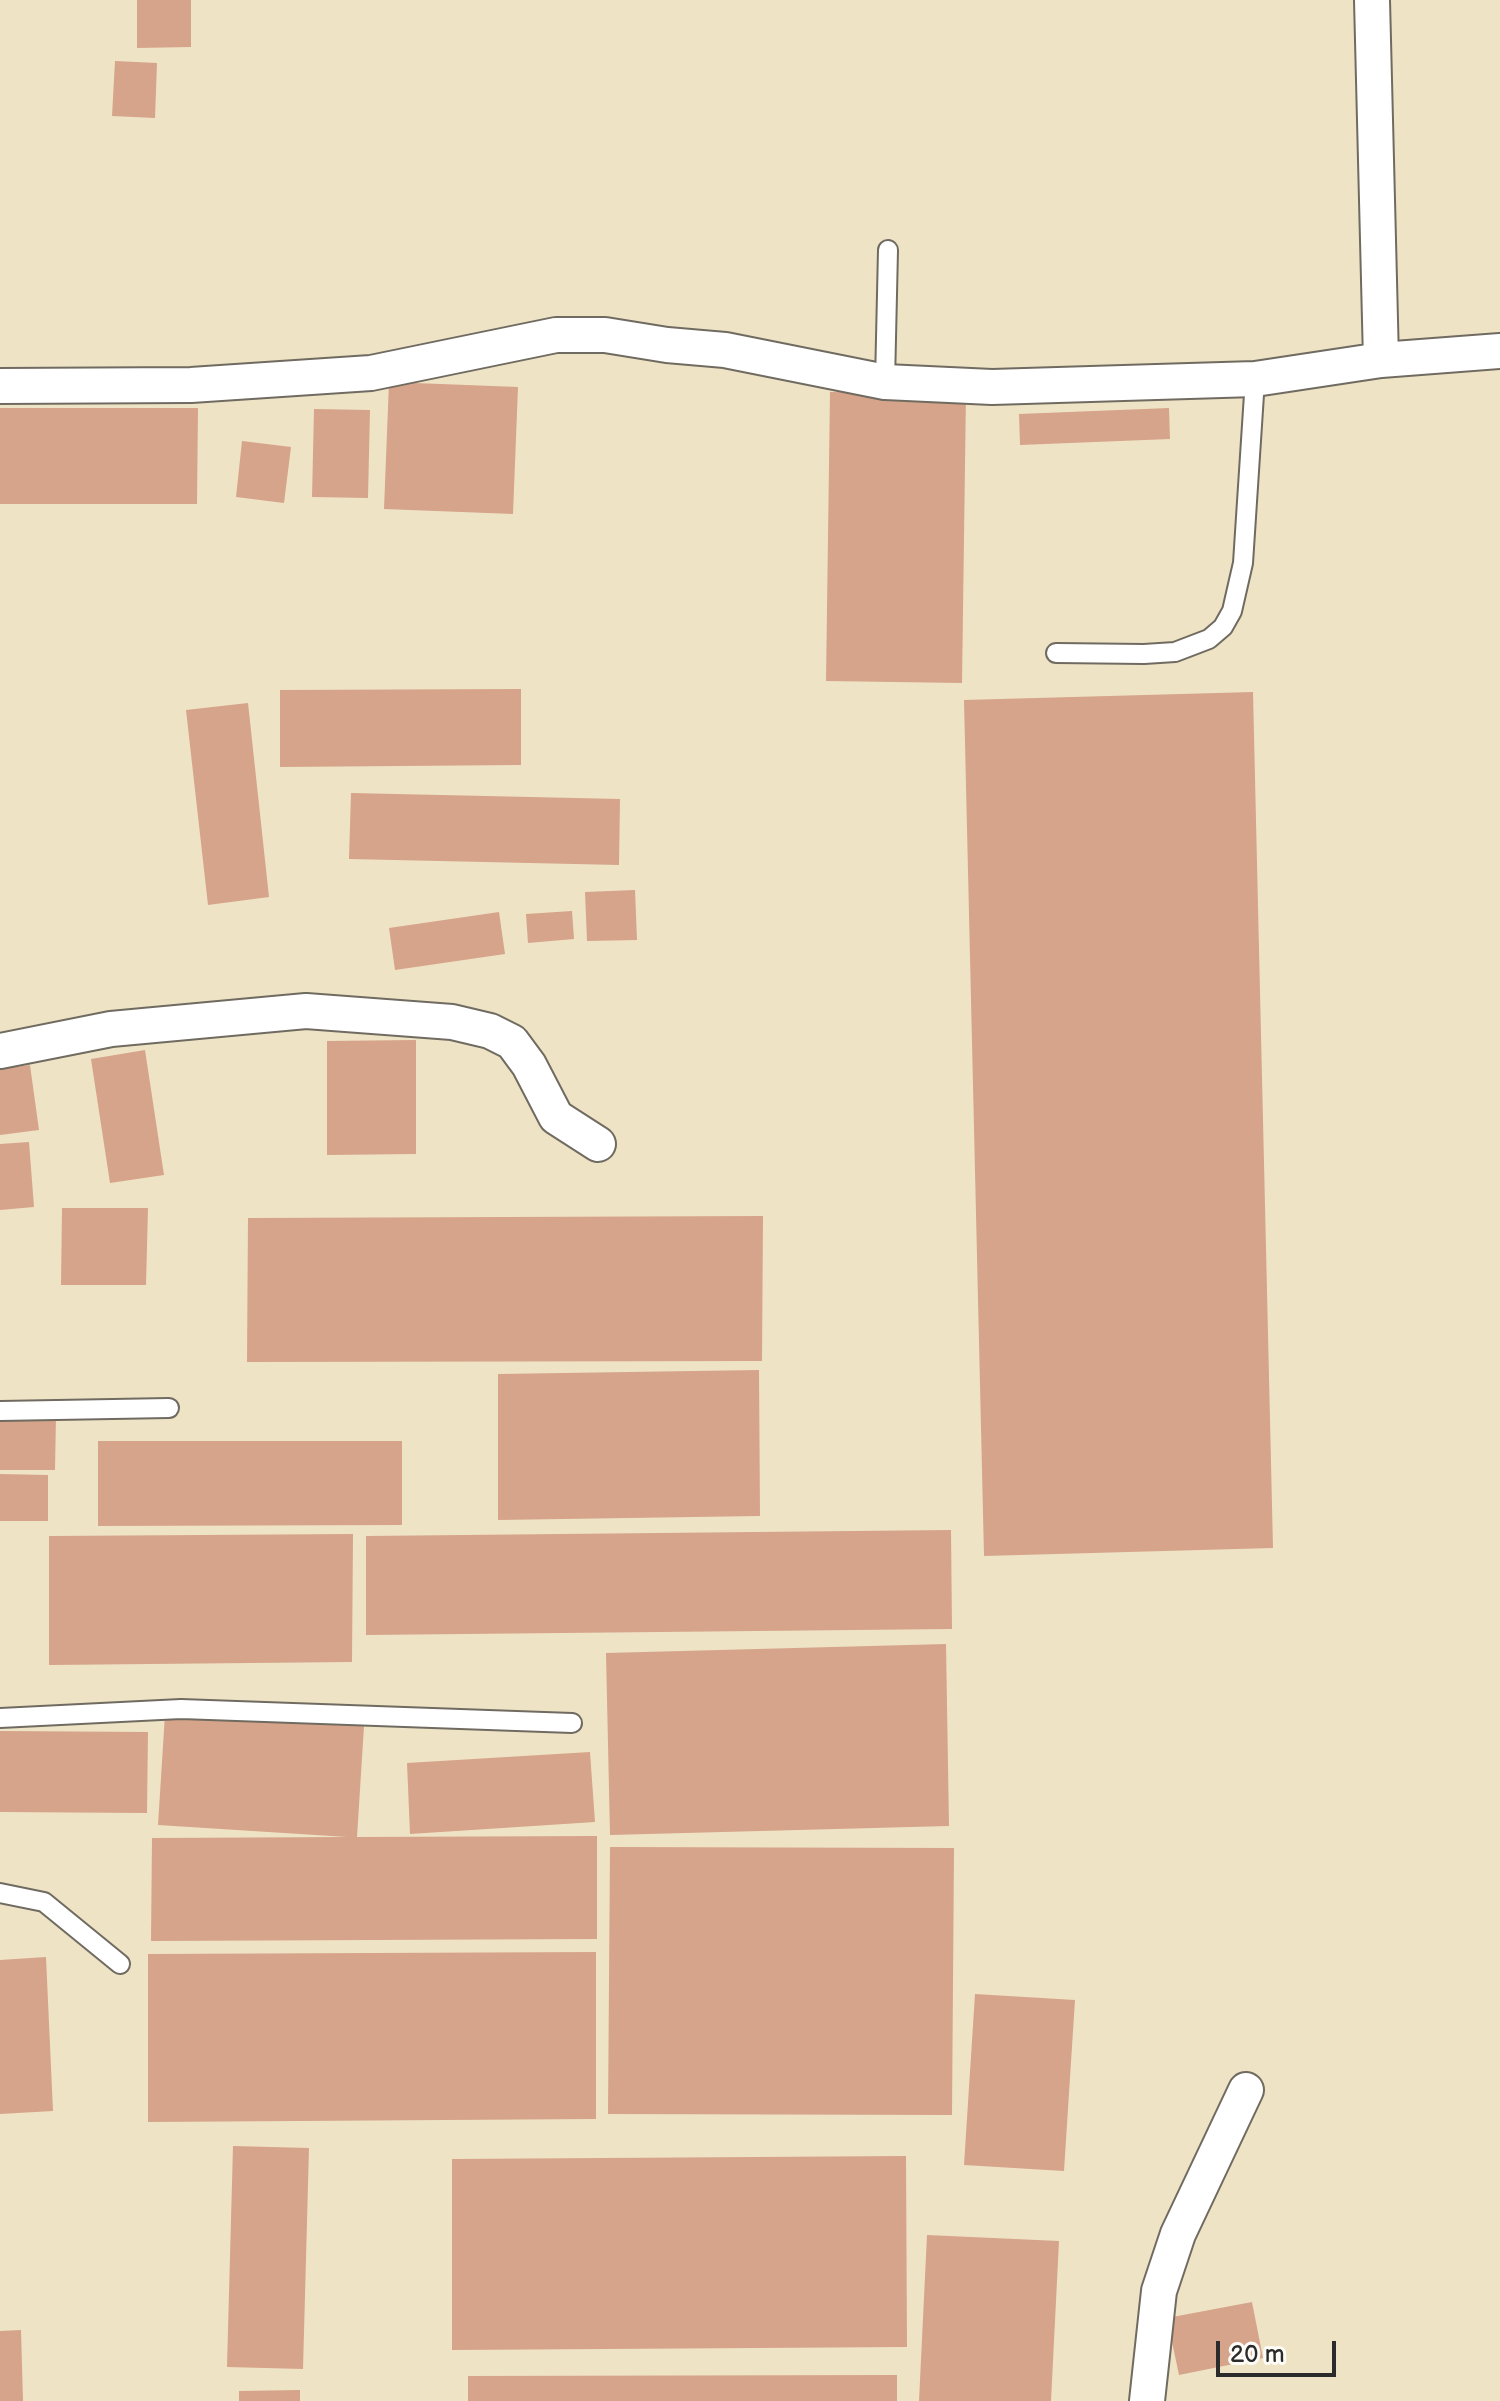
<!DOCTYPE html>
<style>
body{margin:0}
#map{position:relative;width:1500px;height:2401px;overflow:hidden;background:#efe3c6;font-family:"Balsamiq Sans",sans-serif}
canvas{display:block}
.scale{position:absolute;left:1216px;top:2341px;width:120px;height:36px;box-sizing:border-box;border:4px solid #2b2b2b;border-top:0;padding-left:10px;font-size:24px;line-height:28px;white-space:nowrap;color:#2b2b2b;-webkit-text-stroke:6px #fdfcf7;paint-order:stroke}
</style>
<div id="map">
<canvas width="1500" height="2401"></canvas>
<div class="scale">20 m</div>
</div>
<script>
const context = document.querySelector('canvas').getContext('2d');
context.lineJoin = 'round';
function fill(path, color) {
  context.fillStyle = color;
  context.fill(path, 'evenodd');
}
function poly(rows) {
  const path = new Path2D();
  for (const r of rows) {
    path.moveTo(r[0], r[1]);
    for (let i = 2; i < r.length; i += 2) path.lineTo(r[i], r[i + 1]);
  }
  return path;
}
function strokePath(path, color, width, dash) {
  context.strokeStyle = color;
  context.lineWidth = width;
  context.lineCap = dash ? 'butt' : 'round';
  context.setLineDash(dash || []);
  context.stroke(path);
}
fill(poly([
 [137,0,191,0,191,47,137,48],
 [115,61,157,63,155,118,112,116],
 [389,382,518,387,513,514,384,509],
 [830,392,966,393,962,683,826,681],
 [0,408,198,408,197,504,0,504],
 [1169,408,1170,439,1020,445,1019,414],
 [314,409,370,410,368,498,312,497],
 [242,441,291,447,284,503,236,497],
 [521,689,521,765,280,767,280,690],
 [1253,692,1273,1548,984,1556,964,700],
 [248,703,269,897,208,905,186,710],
 [351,793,620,799,619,865,349,859],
 [635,890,637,940,587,941,585,892],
 [572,911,574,939,528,943,526,914],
 [499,912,505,954,395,970,389,928],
 [416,1040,416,1154,327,1155,327,1041],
 [145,1050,164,1175,110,1183,91,1059],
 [30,1065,39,1130,0,1135,0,1069],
 [29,1142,34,1207,0,1210,0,1144],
 [62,1208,148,1208,146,1285,61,1285],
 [763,1216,762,1361,247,1362,248,1218],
 [759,1370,760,1516,498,1520,498,1374],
 [0,1416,56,1416,55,1470,0,1470],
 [98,1441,402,1441,402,1525,98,1526],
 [0,1474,48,1475,48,1521,0,1521],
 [951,1530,952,1629,366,1635,366,1536],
 [353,1534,352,1662,49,1665,49,1536],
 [946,1644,949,1826,610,1835,606,1653],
 [165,1714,364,1726,357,1837,597,1836,597,1939,151,1941,152,1838,347,1837,158,1825],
 [0,1731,148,1732,147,1813,0,1812],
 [590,1752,595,1822,410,1834,407,1763],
 [610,1847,954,1848,952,2115,608,2114],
 [596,1952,596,2119,148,2122,148,1954],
 [46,1957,53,2111,0,2114,0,1960],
 [975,1994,1075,2000,1064,2171,964,2165],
 [233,2146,309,2148,303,2369,227,2367],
 [906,2156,907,2347,452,2350,452,2159],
 [927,2235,1059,2241,1051,2401,919,2401],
 [1252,2302,1263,2358,1179,2375,1167,2318],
 [21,2330,23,2401,0,2401,0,2331],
 [897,2375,897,2401,468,2401,468,2376],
 [300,2390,300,2401,239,2401,239,2391]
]), '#d6a48a');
const service = poly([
 [885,382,888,250],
 [1056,653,1144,654,1175,652,1209,639,1223,627,1232,611,1243,563,1255,379],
 [0,1411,169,1408],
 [0,1718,181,1709,572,1723],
 [0,1893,44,1902,120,1964]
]);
const minor = poly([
 [1372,0,1381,360],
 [0,386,191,385,371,373,556,335,605,335,667,345,725,350,885,382,992,387,1255,379,1381,360,1500,351],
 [0,1051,111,1029,306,1011,452,1022,490,1031,512,1042,529,1065,556,1117,598,1144],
 [1147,2401,1159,2291,1178,2234,1246,2090]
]);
strokePath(service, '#706b61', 22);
strokePath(minor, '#706b61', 38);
strokePath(service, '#fff', 18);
strokePath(minor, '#fff', 34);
</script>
